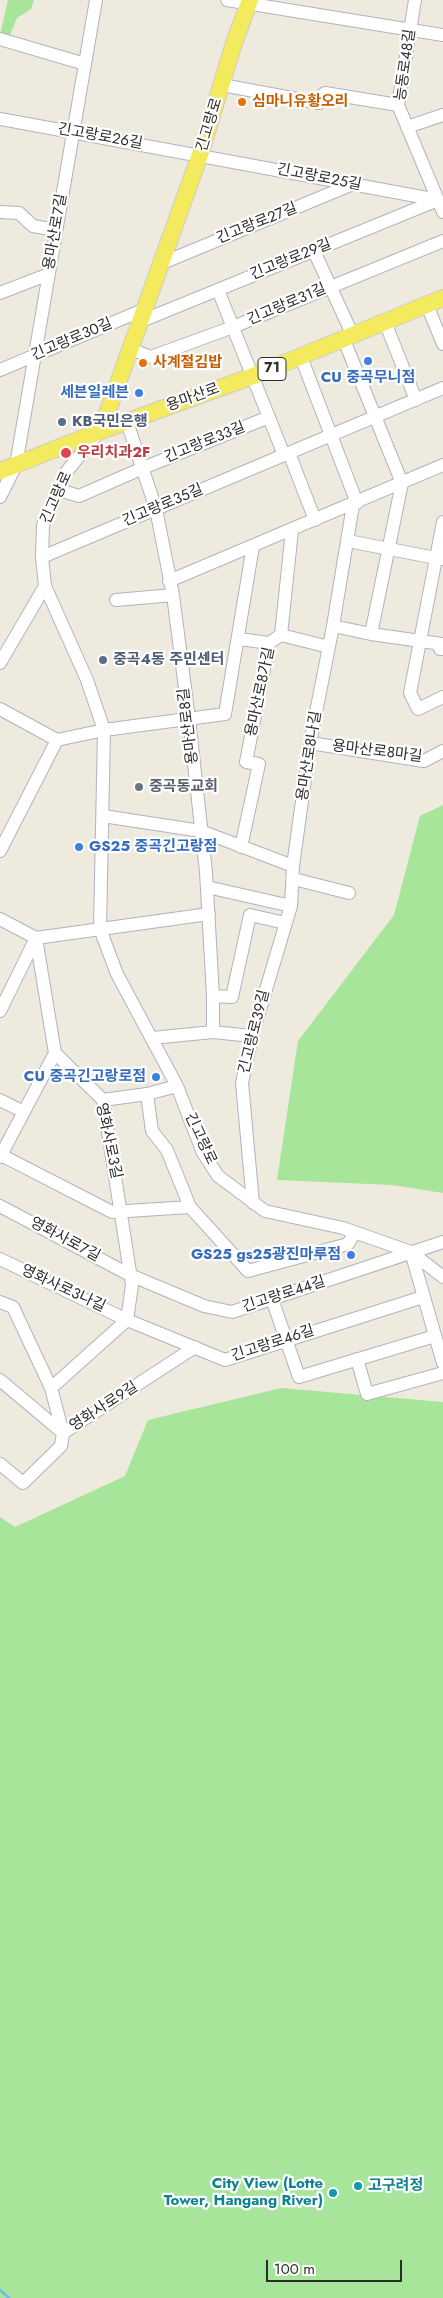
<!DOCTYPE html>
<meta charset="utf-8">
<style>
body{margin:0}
#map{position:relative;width:443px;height:2298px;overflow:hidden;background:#eeeade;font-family:Jost,sans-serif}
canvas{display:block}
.scale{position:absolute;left:266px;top:2260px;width:136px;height:22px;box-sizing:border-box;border:2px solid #2c2c2c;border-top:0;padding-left:6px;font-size:15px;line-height:18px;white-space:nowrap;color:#2c2c2c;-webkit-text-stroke:4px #fff;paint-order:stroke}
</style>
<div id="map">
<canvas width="443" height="2298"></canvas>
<div class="scale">100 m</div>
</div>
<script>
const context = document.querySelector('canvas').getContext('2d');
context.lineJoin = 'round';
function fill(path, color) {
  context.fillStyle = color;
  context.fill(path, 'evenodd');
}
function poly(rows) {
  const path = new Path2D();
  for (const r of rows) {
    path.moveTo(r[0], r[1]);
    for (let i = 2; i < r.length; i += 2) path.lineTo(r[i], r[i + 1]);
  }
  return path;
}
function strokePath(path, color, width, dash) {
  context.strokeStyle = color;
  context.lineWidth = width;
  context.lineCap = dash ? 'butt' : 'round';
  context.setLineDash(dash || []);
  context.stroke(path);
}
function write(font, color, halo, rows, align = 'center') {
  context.font = font + ' Jost,"Noto Sans KR",sans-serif';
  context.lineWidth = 4.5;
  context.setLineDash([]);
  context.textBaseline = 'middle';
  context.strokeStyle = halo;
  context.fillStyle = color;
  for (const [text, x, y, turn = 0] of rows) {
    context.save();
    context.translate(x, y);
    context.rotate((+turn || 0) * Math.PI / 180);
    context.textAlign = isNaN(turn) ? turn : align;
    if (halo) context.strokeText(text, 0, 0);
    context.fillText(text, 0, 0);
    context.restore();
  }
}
fill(poly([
 [8,0,34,0,31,9,17,18,9,37,0,35],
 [443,805,443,1193,392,1185,277,1180,298,1041,394,915,420,816],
 [281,1388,443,1402,443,2298,0,2298,0,1517,15,1527,125,1476,148,1420]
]), '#a7e59a');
strokePath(poly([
 [0,2290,9,2298]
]), '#70b8f0', 2.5);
const minor = poly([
 [227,0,443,35],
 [415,0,398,105,443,212],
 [0,39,85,64],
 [222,85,319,103,323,94,325,93,398,105],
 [0,119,438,200],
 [407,127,443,115],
 [0,212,19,213,33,226,56,230],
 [314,251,353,336],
 [160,264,353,184],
 [218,290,284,455],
 [0,293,49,274],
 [427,305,443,344],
 [139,322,438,200],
 [385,322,416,400],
 [344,340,402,483,371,634],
 [130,349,151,357,233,327,443,241],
 [301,357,357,503],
 [0,370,143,310],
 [127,422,156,509,173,595,189,719,206,872,213,996,213,1032],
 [98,433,67,471,43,525,42,557,45,586,87,680,104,730,100,929,117,974,177,1086,203,1153,218,1176,265,1211,343,1228,411,1252,443,1277],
 [289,453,315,520],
 [59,490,79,496,143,468,269,417],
 [0,497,16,465,96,0],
 [443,522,410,693,418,709,443,697],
 [348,541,441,559],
 [42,557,443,388],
 [169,581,443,465],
 [116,600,173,595],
 [333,626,371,634,442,644,440,649,443,649],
 [281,635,329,647],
 [239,639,269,643],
 [0,663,45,586],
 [0,709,57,740],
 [57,740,104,730,225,714,253,546],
 [310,743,424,761,443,751],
 [103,816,201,831,293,866],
 [241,847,259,764,246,762,269,643,281,635,292,530],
 [0,851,57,740],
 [294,879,349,893],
 [207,887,291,906],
 [0,919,36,938,209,914],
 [36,938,55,1053,103,1100,132,1285,127,1320,51,1388],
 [213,996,232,997,250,915,285,923],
 [0,1011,36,938],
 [152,1038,213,1032,252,1036],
 [147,1094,152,1131,167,1150,190,1207,248,1271,348,1244,355,1232],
 [0,1100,24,1112],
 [103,1100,147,1094,177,1086],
 [1,1155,112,1212,190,1207],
 [0,1157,55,1053],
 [253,1203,242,1083,252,1036,291,906,293,866,310,743,333,626,353,505],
 [0,1206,130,1275,204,1306,232,1312,443,1242],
 [411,1252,443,1363],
 [0,1259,127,1320,225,1360,423,1297],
 [272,1299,299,1377,435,1336],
 [0,1302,13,1307,51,1388,63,1433,61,1446,23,1483,0,1464],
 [357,1359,367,1394,443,1373],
 [0,1380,63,1433],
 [63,1433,195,1347]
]);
const major = poly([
 [98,432,108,411,200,155,234,43,250,0],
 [0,471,98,432,253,376,443,298]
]);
strokePath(minor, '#b2b2c0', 14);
strokePath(major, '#ccc', 18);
strokePath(minor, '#fff', 12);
strokePath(major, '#f3ea5e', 16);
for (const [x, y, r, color] of [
 [242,102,5,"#e8710a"],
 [368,361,5,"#3f7fe0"],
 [143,363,5,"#e8710a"],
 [139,393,5,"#3f7fe0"],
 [62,422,5,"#5c6f8a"],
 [66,453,6,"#e0444e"],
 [103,660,5,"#5c6f8a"],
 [139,787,5,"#6b7280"],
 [79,847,5,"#3f7fe0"],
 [156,1077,5,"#3f7fe0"],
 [351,1255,5,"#3f7fe0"],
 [358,2186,5,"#0f9aa8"],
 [333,2193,5,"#0f9aa8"]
]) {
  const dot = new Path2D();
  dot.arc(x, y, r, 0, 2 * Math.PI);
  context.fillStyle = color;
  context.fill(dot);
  strokePath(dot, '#fff', 2);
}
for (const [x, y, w] of [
 [272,369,28]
]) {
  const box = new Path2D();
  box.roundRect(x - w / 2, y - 11.5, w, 23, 4);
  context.fillStyle = '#fff';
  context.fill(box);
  strokePath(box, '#2c2c2c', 1);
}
write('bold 14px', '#2c2c2c', null, [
 ["71",272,369]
]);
write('15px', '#2c2c2c', '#fff', [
 ["능동로48길",406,65,-82],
 ["긴고랑로",210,125,-73],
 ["긴고랑로26길",100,137,10],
 ["긴고랑로25길",319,178,11],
 ["긴고랑로27길",257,224,-22],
 ["용마산로7길",56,232,-80],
 ["긴고랑로29길",291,260,-22],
 ["긴고랑로31길",287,305,-23],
 ["긴고랑로30길",72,340,-23],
 ["용마산로",193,398,-20],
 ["긴고랑로33길",205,443,-22],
 ["긴고랑로",57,498,-66],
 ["긴고랑로35길",163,506,-23],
 ["용마산로8가길",261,692,-78],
 ["용마산로8길",189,726,-97],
 ["용마산로8마길",377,752,7],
 ["용마산로8나길",310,756,-81],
 ["긴고랑로39길",255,1032,-76],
 ["긴고랑로",200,1139,65],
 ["영화사로3길",108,1141,78],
 ["영화사로7길",65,1240,28],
 ["영화사로3나길",63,1289,25],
 ["긴고랑로44길",284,1295,-18],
 ["긴고랑로46길",273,1344,-18],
 ["영화사로9길",104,1407,-33]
]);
write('bold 15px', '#c56008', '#fff', [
 ["심마니유황오리",252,102],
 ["사계절김밥",153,363]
], 'left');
write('bold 15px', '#366cbe', '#fff', [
 ["CU 중곡무니점",368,378,"center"],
 ["세븐일레븐",129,393],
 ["GS25 중곡긴고랑점",89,847,"left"],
 ["CU 중곡긴고랑로점",146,1077],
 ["GS25 gs25광진마루점",341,1255]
], 'right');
write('bold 15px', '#4e5e75', '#fff', [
 ["KB국민은행",72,422],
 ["중곡4동 주민센터",113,660]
], 'left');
write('bold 15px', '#be3a42', '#fff', [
 ["우리치과2F",77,453]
], 'left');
write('bold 15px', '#5b616d', '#fff', [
 ["중곡동교회",149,787]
], 'left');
write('bold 15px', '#0d838f', '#fff', [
 ["City View (Lotte",323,2184],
 ["Tower, Hangang River)",323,2201],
 ["고구려정",368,2186,"left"]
], 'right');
</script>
